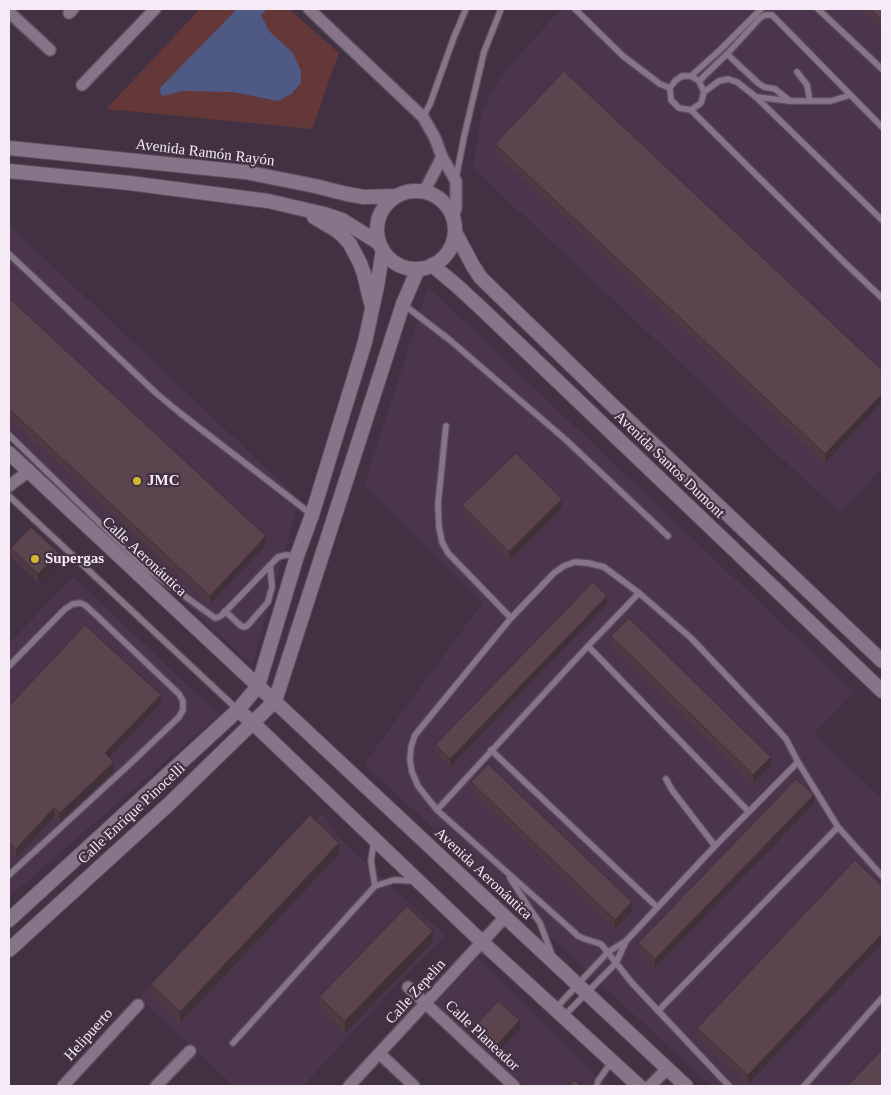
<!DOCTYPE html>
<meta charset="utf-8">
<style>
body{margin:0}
#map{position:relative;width:891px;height:1095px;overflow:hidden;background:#413142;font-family:Georgia,serif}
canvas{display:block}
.frame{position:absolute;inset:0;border:10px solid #f5eaf5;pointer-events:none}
</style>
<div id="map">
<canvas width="891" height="1095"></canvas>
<div class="frame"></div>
</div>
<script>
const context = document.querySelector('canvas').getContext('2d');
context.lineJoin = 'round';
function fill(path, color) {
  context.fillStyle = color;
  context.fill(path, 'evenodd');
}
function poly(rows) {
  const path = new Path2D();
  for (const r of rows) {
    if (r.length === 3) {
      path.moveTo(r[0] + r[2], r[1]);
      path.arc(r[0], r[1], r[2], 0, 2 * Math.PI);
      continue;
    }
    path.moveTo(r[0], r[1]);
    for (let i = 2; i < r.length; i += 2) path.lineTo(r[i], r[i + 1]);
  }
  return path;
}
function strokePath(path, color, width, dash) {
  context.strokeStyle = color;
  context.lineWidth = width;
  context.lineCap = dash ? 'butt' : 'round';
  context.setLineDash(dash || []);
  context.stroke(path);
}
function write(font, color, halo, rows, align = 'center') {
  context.font = font + ' Georgia,serif';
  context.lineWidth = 4.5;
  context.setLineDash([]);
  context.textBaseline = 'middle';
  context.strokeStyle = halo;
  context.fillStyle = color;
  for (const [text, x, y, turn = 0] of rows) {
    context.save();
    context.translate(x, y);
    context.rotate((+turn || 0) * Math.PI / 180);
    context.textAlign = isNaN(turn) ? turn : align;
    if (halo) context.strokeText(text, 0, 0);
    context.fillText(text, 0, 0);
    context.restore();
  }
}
fill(poly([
 [561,9,882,9,882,468,840,513,473,168,482,111,503,73],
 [9,225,299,499,252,665,9,440],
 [428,287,854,692,814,734,882,799,882,1086,711,1086,364,764,483,602,364,486],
 [74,577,219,715,9,897,9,643],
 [323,813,336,835,428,920,444,932,443,939,404,977,303,1086,234,1086,139,998],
 [478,958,586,1066,608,1086,525,1086,438,1009,435,1004]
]), '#4b354c');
fill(poly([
 [200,9,289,9,339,53,312,129,106,109]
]), '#643739');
fill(poly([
 [237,9,267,9,261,15,269,31,293,53,301,71,301,83,291,94,278,101,233,92,183,91,162,96,159,89]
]), '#4f5a84');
const service = poly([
 [575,9,623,56,660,84,670,88],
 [818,9,882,69],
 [727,54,758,83,764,87,775,89,790,101],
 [797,72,807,85,810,101],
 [691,76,720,50,761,9],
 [699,81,727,54,760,18,765,15,772,15,882,127],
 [704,92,719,81,728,79,737,82,756,97,882,220],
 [756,97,790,101,831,101,850,95],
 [691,110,701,103,704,92,699,81,691,76,682,76,675,81,670,88,671,100,679,108,691,110,844,262,882,298],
 [423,117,430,104,454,37,466,9],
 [456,178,464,137,484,52,501,9],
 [9,254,156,393,180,413,311,514],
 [403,304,451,341,566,440,668,536],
 [446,426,438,504,439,527,442,542,448,553,511,618],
 [9,435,147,569,215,618,219,617,222,615,278,557,286,555,297,556],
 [9,496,237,709],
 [225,611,241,626,245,627,248,625,268,602,272,587,270,565],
 [588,646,749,812],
 [9,666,65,609,73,604,80,603,85,605,96,615,179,694,183,701,183,710,179,717,132,762,9,875],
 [491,750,657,907],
 [666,779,672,790,715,846],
 [437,810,588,646,639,593],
 [374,841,371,861,375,886],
 [510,878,530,909,540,923,552,955],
 [555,1009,608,952,626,941,715,846,798,762,838,827,882,876],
 [658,1011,838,827],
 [563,1017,616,963,626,941],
 [233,1043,375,886,394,880,415,881],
 [597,1086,598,1081,612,1061],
 [729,1086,632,983,601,944,585,939,578,936,574,932,437,810,418,786,412,772,410,760,411,747,415,735,511,618,554,573,564,566,575,562,588,563,604,567,639,593,691,638,778,730,786,739,798,762],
 [804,1086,882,998]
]);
const minor = poly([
 [309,9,423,117,435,138,442,157,456,181,456,208,453,217],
 [9,12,50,50],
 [69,13,73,9],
 [82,85,155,9],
 [424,192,442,157],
 [9,486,29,471],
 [408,987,514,1086],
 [380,1054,414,1086],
 [63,1086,138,1005],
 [156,1086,190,1051],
 [349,1086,505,917],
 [650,1086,667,1069]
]);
const secondary = poly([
 [9,148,245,172,315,186,347,194,364,197,396,196],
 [9,171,129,183,268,201,324,214,342,220,379,243],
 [416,230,39],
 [314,217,336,230,343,236,350,244,360,263,364,274,371,303],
 [455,232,473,266,481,278,608,401,882,661],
 [432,265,456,285,481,308,882,691],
 [9,453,686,1086],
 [238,710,253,723,482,942,639,1086],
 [9,920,238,710,258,686,297,556,312,515,365,342,377,286,383,250],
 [9,950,169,804,275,701,403,304,418,269]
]);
strokePath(service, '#5d4f5e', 8);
strokePath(minor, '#5d4f5e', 14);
strokePath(secondary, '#5d4f5e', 16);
strokePath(service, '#887488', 5.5);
strokePath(minor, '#887488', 11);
strokePath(secondary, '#887488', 14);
fill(poly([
 [861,9,882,9,882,29],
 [495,144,882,370,882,402,825,463,495,152],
 [9,298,266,545,210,604,9,418],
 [462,505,562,508,509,561,462,514],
 [11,548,59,562,38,583,11,557],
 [607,604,450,767,435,753,435,745],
 [611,636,771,765,753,784,611,645],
 [161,703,110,757,114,771,60,822,54,817,16,858,9,851,9,706],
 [471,782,632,911,615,929,471,790],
 [814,804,655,968,638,951,638,943],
 [339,854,180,1023,151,996,151,984],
 [882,886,748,1084,697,1036,697,1028],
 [433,942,345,1033,319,1009,319,997],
 [475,1026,520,1029,497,1054,475,1035]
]), '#4f3a43');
fill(poly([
 [882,394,882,402,825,463,825,454],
 [562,499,562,508,509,561,509,552],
 [266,536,266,545,210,604,210,596],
 [59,553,59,562,38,583,38,574],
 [607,596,607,604,450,767,450,759],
 [161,695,161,703,105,762,105,753],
 [771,757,771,765,753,784,753,775],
 [114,762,114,771,60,822,60,813],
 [814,795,814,804,655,968,655,959],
 [54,808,54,817,16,858,16,849],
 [339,843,339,854,180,1023,180,1012],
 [632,902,632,911,615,929,615,920],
 [433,931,433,942,345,1033,345,1021],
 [882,934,882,943,748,1084,748,1075],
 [520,1020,520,1029,497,1054,497,1045]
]), '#403037');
const building = poly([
 [870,9,882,9,882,20,870,9],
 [564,71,882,370,882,394,825,454,495,144,564,71],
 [9,298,266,536,210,596,9,409,9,298],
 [516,453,562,499,509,552,462,505,516,453],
 [31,527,59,553,38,574,11,548,31,527],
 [593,582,607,596,450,759,435,745,593,582],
 [629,618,771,757,753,775,611,636,629,618],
 [85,625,161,695,105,753,114,762,60,813,54,808,16,849,9,842,9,706,85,625],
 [488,764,632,902,615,920,471,782,488,764],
 [796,779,814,795,655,959,638,943,796,779],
 [310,815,339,843,180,1012,151,984,310,815],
 [855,860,882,886,882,934,748,1075,697,1028,855,860],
 [407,906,433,931,345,1021,319,997,407,906],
 [498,1001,520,1020,497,1045,475,1026,498,1001],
 [882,1050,882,1086,847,1086,882,1050],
 [574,1080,582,1086,569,1086,574,1080]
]);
fill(building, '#5c444e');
strokePath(building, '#403037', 1);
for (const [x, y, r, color] of [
 [137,481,5,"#d1b736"],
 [35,559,5,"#d1b736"]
]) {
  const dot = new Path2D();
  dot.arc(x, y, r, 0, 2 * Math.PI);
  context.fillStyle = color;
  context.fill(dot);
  strokePath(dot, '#413142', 2);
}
write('15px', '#f5eaf5', '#413142', [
 ["Avenida Ramón Rayón",205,153,7],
 ["Avenida Santos Dumont",669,465,44],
 ["Calle Aeronáutica",144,557,43],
 ["Calle Enrique Pinocelli",132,814,-43],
 ["Avenida Aeronáutica",483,874,43],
 ["Calle Zepelin",416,992,-48],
 ["Helipuerto",89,1035,-48],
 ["Calle Planeador",482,1036,43]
]);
write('bold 15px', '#f5eaf5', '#413142', [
 ["JMC",147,481],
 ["Supergas",45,559]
], 'left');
</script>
